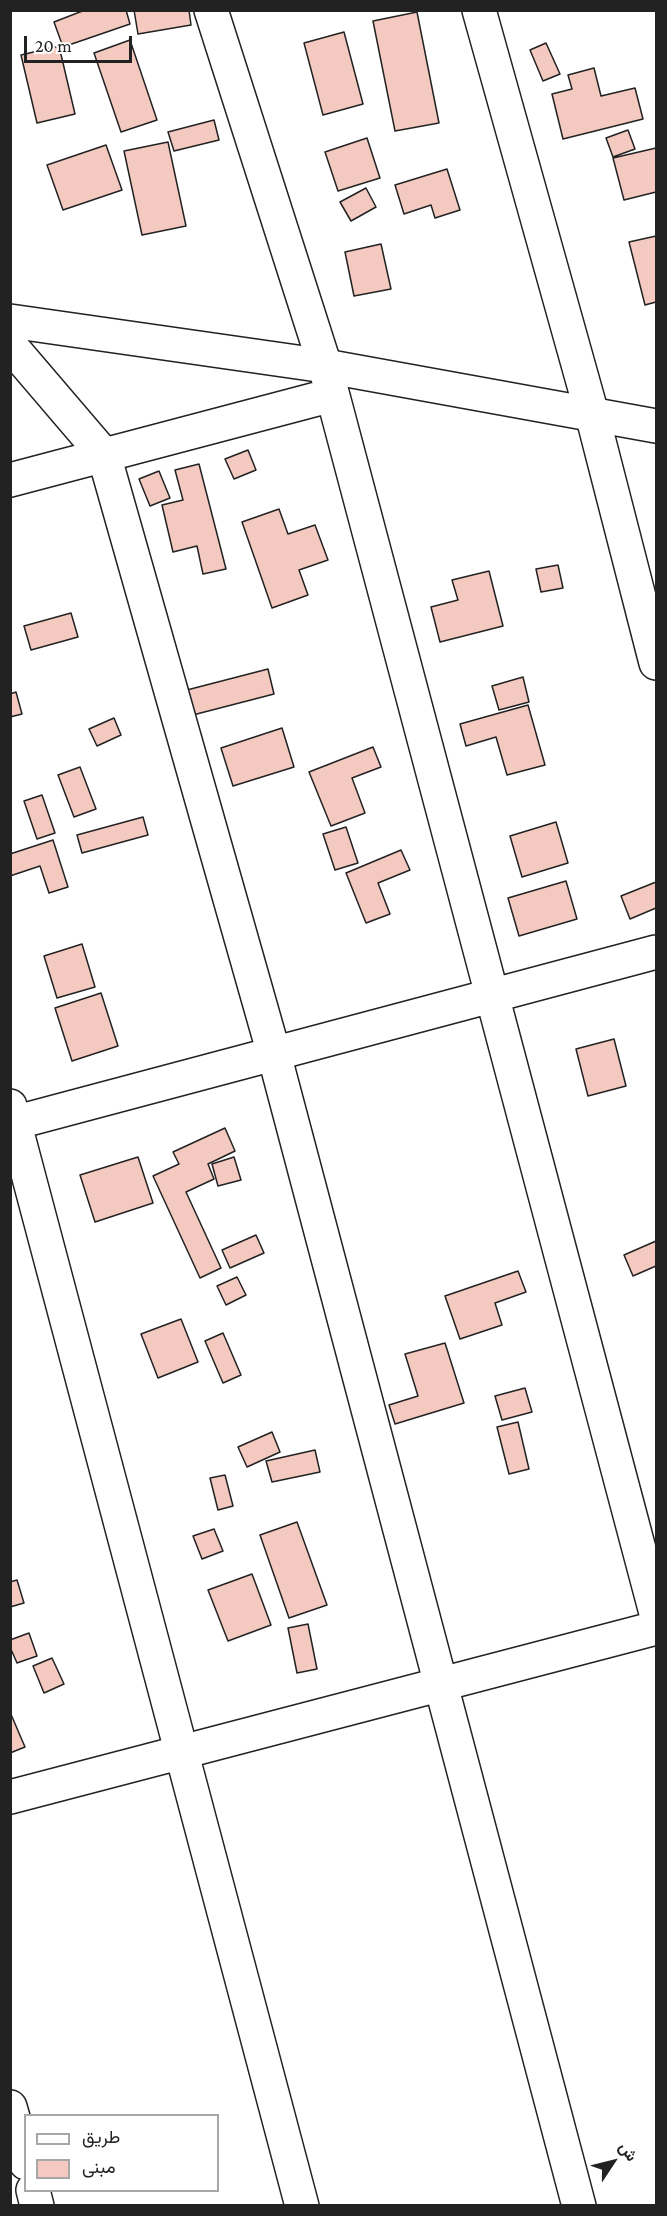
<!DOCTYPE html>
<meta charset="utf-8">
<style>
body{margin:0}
#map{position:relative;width:667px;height:2216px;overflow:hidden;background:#fff;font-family:"Crimson Pro",Vazirmatn,serif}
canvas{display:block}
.frame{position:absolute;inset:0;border:12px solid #222;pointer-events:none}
.legend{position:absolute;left:24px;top:2114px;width:195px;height:78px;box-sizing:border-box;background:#fff;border:2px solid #a7a7a7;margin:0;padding:8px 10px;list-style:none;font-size:18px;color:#222}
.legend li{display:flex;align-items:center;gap:12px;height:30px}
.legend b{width:30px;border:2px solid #a7a7a7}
.north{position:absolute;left:583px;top:2132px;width:60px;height:60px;-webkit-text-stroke:4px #fff;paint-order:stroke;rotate:55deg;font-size:16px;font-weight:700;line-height:24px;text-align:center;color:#222}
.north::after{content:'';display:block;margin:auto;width:21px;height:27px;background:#222;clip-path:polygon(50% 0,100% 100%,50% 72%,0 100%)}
.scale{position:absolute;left:24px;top:36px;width:108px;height:27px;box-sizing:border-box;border:3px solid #222;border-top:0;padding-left:8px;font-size:18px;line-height:21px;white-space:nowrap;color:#222;-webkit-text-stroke:4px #fff;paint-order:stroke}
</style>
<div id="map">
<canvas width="667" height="2216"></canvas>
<div class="frame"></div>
<ul class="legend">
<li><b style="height:8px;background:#fff"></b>طريق</li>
<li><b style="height:16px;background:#f3c9c0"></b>مبنى</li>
</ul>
<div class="north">ش</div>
<div class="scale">20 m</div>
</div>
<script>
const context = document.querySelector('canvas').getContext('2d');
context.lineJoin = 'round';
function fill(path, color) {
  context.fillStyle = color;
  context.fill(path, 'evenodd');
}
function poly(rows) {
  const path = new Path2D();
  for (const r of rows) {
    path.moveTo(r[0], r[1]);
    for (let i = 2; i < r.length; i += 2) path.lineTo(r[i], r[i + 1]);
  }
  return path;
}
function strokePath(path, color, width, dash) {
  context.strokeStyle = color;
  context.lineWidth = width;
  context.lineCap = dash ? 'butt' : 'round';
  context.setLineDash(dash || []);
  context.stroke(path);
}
const building = poly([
 [126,10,130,24,63,47,54,22,85,10,126,10],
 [134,10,189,10,191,25,138,34,134,10],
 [417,12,439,123,395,131,373,21,417,12],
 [344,32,363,104,323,115,304,43,344,32],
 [130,40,157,120,121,132,94,53,130,40],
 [546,43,560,74,543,81,530,50,546,43],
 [59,46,75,114,37,123,21,55,59,46],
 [594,68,601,96,635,88,643,119,563,139,552,94,572,89,568,75,594,68],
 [214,120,219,140,174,151,168,132,214,120],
 [628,130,635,149,613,157,606,138,628,130],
 [367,138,380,178,338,191,325,152,367,138],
 [168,142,186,226,142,235,124,151,168,142],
 [106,145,122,190,63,210,47,165,106,145],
 [656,148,656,192,624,200,613,158,656,148],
 [447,169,460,210,435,218,431,205,404,214,395,185,447,169],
 [366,188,376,207,351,221,340,202,366,188],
 [656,236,656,302,645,305,629,242,656,236],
 [381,244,391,289,354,296,345,252,381,244],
 [248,450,256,470,234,479,225,459,248,450],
 [199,464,226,569,203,574,197,546,173,552,162,505,183,500,175,470,199,464],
 [159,471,170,498,150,506,139,479,159,471],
 [279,509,288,534,315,525,328,560,299,570,308,595,272,608,242,522,279,509],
 [558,565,563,588,541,592,536,569,558,565],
 [489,571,503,626,440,642,431,607,458,600,452,580,489,571],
 [71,613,78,637,31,650,24,626,71,613],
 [268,669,274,694,189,716,183,691,268,669],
 [523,677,529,702,499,710,492,686,523,677],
 [16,692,22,714,10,717,10,694,16,692],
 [528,705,545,765,507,775,496,737,466,746,460,724,528,705],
 [114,718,121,735,97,746,89,729,114,718],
 [282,728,294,767,233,786,221,748,282,728],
 [373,747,381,767,352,778,365,813,331,826,309,772,373,747],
 [80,767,96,809,74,817,58,775,80,767],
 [42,795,55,833,37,839,24,801,42,795],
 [143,817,148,835,82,853,77,835,143,817],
 [556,822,568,863,522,877,510,836,556,822],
 [346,827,358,863,335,870,323,834,346,827],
 [53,840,68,887,49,893,40,866,10,876,10,854,53,840],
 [401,850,410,870,378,883,390,914,366,923,346,873,401,850],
 [566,881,577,919,519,936,508,898,566,881],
 [656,882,656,908,630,919,621,896,656,882],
 [82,944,95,987,57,998,44,956,82,944],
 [101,993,118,1046,72,1061,55,1008,101,993],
 [614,1039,626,1086,588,1096,576,1049,614,1039],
 [225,1128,235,1151,208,1164,214,1179,186,1192,221,1268,200,1278,153,1176,179,1164,173,1152,225,1128],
 [138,1157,153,1203,95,1222,80,1175,138,1157],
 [234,1157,241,1180,218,1186,212,1164,234,1157],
 [256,1235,264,1253,230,1268,222,1250,256,1235],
 [656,1241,656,1266,633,1276,624,1255,656,1241],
 [518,1271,526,1292,495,1303,502,1325,460,1339,445,1296,518,1271],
 [237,1277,246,1295,226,1305,217,1286,237,1277],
 [181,1319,198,1362,158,1378,141,1334,181,1319],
 [223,1333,241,1375,223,1383,205,1341,223,1333],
 [445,1343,464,1403,395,1424,389,1405,418,1396,405,1354,445,1343],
 [525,1388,532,1412,502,1420,495,1396,525,1388],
 [518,1422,529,1469,509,1474,497,1427,518,1422],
 [272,1432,280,1452,247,1467,238,1447,272,1432],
 [315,1450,320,1472,272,1482,266,1461,315,1450],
 [225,1475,233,1506,218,1510,210,1478,225,1475],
 [297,1522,327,1605,289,1618,260,1535,297,1522],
 [214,1529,223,1551,202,1559,193,1536,214,1529],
 [252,1574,271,1625,228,1641,208,1590,252,1574],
 [17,1580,24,1603,10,1607,10,1582,17,1580],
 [308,1624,317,1669,297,1673,288,1628,308,1624],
 [29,1633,37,1656,17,1663,10,1647,10,1640,29,1633],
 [52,1658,64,1684,44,1693,33,1666,52,1658],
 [10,1712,25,1747,10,1753,10,1712]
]);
fill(building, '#f3c9c0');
strokePath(building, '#222', 1.5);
const street = poly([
 [211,10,325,366,656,1613],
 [479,10,592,414,656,663],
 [10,345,104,455,274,1054,579,2206],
 [10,480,332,395],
 [10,1106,302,2206],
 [10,1124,656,952],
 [10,1797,656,1628],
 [10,2107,26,2163],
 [33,2190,37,2206]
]);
const secondary = poly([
 [10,321,325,366,656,426]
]);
strokePath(street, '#222', 36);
strokePath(secondary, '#222', 36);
strokePath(street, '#fff', 33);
strokePath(secondary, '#fff', 33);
</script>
